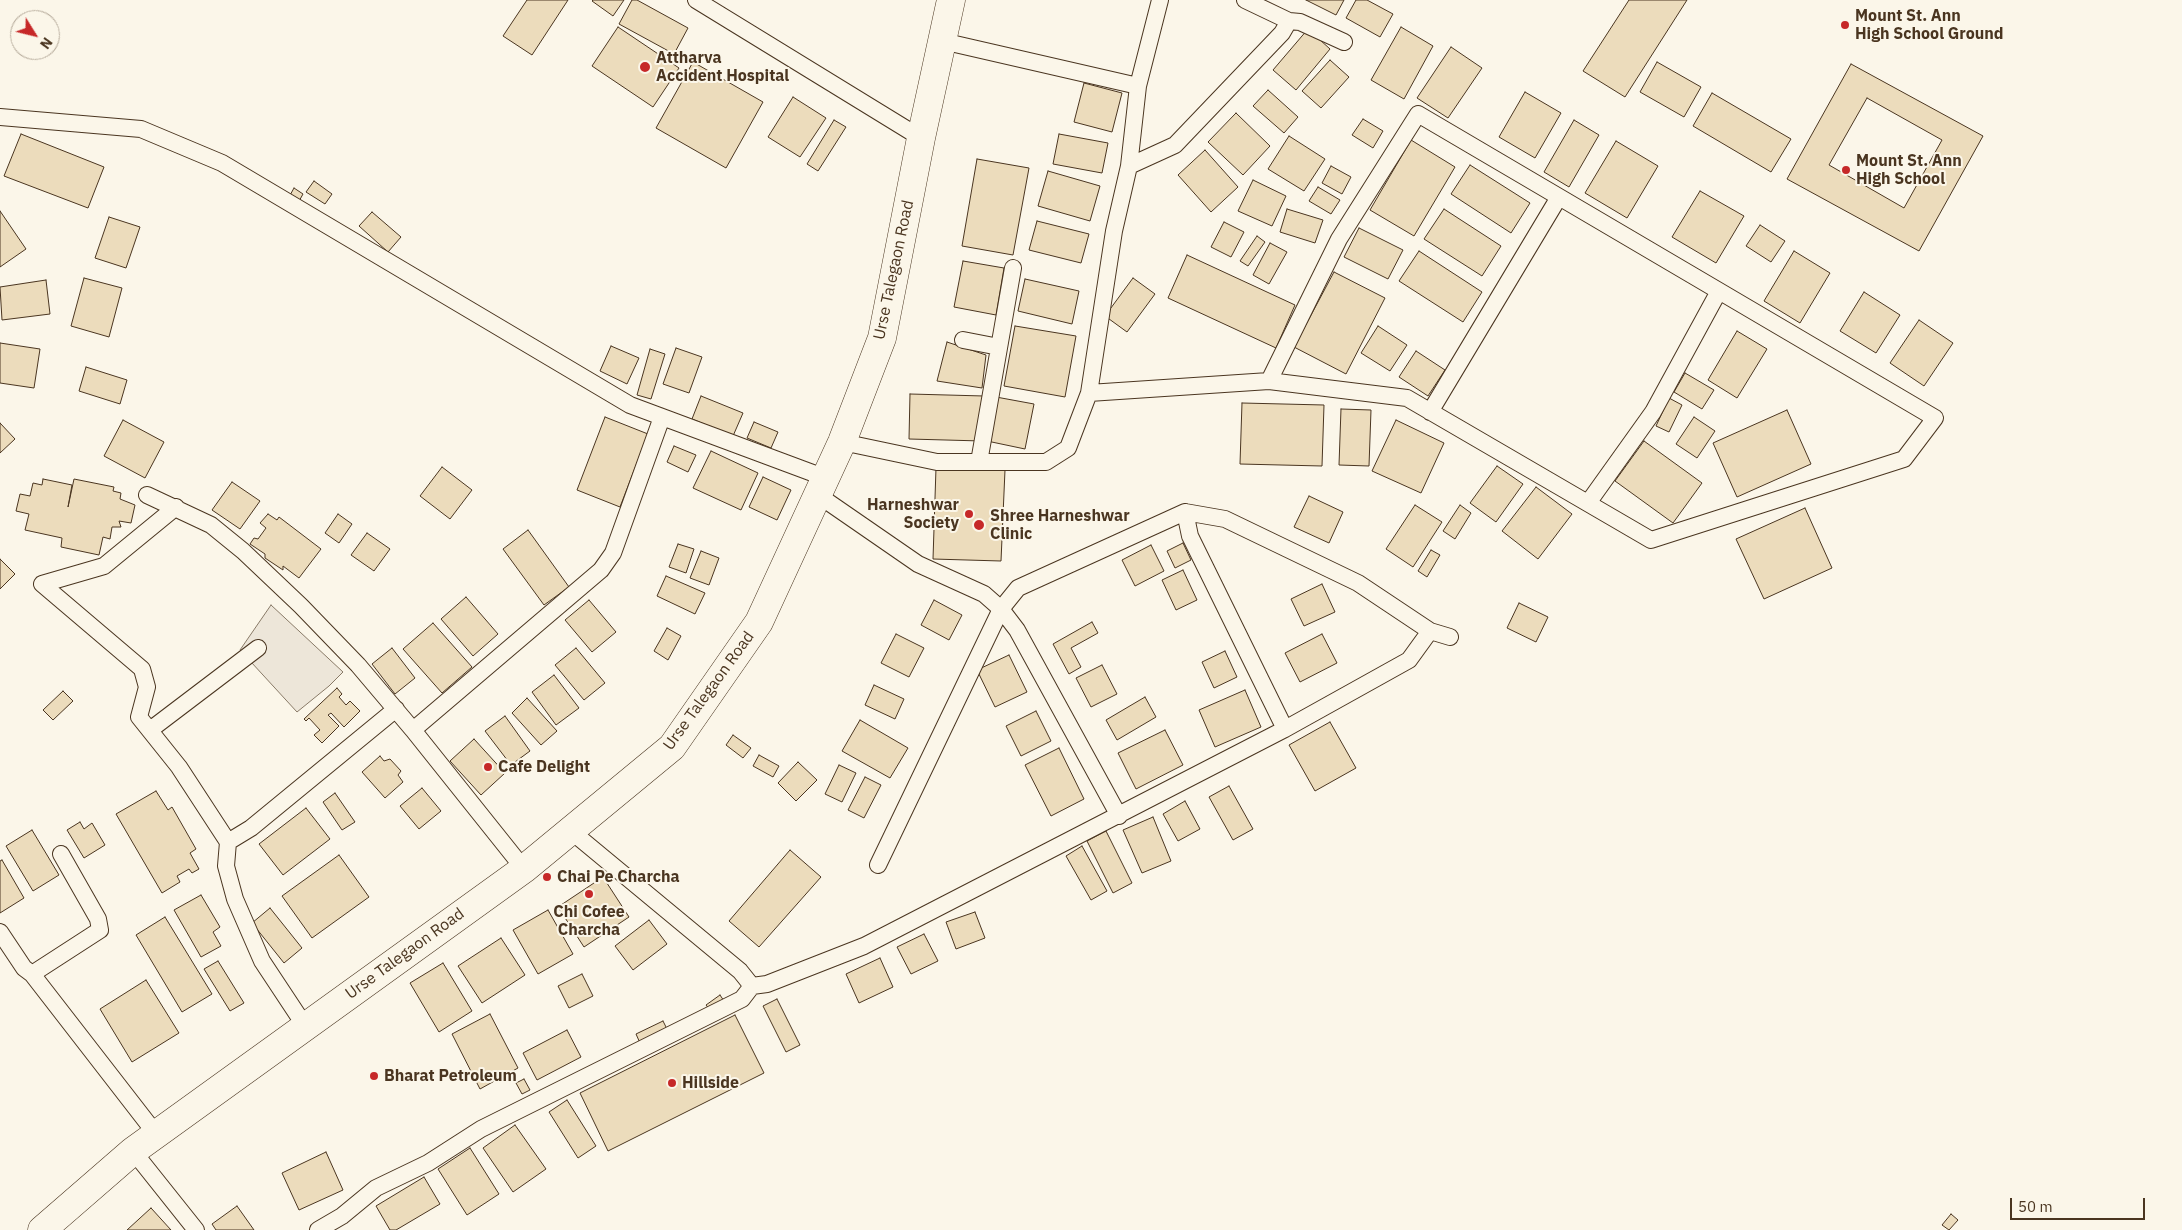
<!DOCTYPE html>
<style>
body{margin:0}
#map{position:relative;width:2182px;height:1230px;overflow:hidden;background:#fbf6e9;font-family:"IBM Plex Sans",sans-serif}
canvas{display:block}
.north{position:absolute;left:10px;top:10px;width:50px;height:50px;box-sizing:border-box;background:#fbf6e9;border:1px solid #b4a999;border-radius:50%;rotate:126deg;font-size:14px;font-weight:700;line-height:20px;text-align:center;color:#4a3520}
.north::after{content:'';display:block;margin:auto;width:18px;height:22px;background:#c62828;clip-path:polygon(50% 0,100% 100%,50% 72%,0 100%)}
.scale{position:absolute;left:2010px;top:1198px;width:135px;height:22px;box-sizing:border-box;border:2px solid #4a3520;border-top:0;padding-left:6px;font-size:15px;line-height:18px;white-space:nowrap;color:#4a3520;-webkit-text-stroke:4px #fbf6e9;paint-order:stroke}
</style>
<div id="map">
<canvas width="2182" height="1230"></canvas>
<div class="north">N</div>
<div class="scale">50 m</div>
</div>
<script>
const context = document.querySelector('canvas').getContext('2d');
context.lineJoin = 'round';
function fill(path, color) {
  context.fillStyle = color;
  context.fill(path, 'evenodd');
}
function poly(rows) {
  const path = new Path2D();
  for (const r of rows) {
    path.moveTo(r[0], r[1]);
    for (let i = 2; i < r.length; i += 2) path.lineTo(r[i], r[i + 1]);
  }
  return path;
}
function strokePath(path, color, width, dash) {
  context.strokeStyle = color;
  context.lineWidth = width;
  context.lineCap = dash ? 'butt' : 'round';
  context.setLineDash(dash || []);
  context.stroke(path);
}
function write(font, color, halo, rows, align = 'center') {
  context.font = font + ' "IBM Plex Sans",sans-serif';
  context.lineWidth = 4;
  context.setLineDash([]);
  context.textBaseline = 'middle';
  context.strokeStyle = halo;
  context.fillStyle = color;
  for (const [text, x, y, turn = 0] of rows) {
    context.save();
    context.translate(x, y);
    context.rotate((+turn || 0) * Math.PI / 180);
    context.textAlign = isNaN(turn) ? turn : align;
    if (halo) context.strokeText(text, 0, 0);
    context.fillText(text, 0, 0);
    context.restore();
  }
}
const green = poly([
 [271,605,343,672,329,686,297,712,240,650,271,605]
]);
fill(green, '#ede6d9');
strokePath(green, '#887966', 1);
const building = poly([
 [527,0,568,0,532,55,503,36,527,0],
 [593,0,624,0,613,16,592,1,593,0],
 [632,0,637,0,688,28,674,54,619,24,632,0],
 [1306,0,1344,0,1336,15,1306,0],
 [1356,0,1367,0,1393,14,1380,37,1346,18,1356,0],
 [1629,0,1687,0,1625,97,1583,71,1629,0],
 [618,27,679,68,653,107,592,66,618,27],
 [1401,27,1433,46,1404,99,1371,80,1401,27],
 [1308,29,1330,49,1296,90,1273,70,1308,29],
 [1451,47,1482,68,1448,118,1417,98,1451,47],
 [1330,60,1349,77,1321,108,1302,91,1330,60],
 [693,62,763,102,726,168,656,128,693,62],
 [1657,62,1701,87,1684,117,1640,92,1657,62],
 [1851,64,1983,136,1919,251,1787,179,1851,64],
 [1867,98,1942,140,1904,208,1829,165,1867,98],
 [1084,83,1122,93,1112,132,1074,122,1084,83],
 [1268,90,1298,117,1284,133,1253,106,1268,90],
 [1525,92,1561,113,1535,158,1499,137,1525,92],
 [1712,93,1791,139,1771,172,1693,126,1712,93],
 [793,97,826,118,800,157,768,137,793,97],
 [1236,113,1270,146,1243,175,1208,142,1236,113],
 [1363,119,1383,131,1373,148,1352,135,1363,119],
 [834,120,846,127,818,171,807,164,834,120],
 [1574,120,1599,135,1569,187,1544,172,1574,120],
 [21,134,104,167,88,208,4,176,21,134],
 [1059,134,1108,143,1102,173,1053,164,1059,134],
 [1289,136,1325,159,1304,191,1268,169,1289,136],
 [1411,140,1455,167,1414,236,1370,210,1411,140],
 [1616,141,1658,166,1627,218,1585,193,1616,141],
 [1205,150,1238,187,1211,212,1178,175,1205,150],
 [977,159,1029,168,1013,255,962,246,977,159],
 [1470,165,1530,203,1511,233,1451,194,1470,165],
 [1331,166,1351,177,1342,194,1322,183,1331,166],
 [1048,171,1100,186,1090,221,1038,206,1048,171],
 [1253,180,1286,196,1272,226,1238,211,1253,180],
 [314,181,332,194,325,204,306,192,314,181],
 [1318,187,1340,200,1331,214,1309,201,1318,187],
 [294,188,303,194,298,203,289,197,294,188],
 [1700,191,1744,216,1716,263,1672,237,1700,191],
 [1287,209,1323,220,1315,243,1280,232,1287,209],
 [1444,209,1501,246,1482,276,1424,239,1444,209],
 [0,211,26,249,0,267,0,211],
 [372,212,401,237,388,252,359,226,372,212],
 [109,217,140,227,126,268,95,258,109,217],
 [1037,221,1089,234,1081,263,1029,250,1037,221],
 [1224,222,1244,232,1231,257,1211,247,1224,222],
 [1760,225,1785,241,1771,262,1746,246,1760,225],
 [1359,228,1403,250,1388,279,1344,257,1359,228],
 [1257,236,1265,242,1248,266,1240,261,1257,236],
 [1270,243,1287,252,1269,284,1253,275,1270,243],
 [1419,251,1482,292,1463,322,1399,281,1419,251],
 [1794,251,1830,273,1800,323,1764,301,1794,251],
 [1187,255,1295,305,1276,348,1168,298,1187,255],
 [963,261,1004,268,996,315,954,307,963,261],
 [1334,272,1385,298,1346,374,1294,347,1334,272],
 [84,278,122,288,109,337,71,326,84,278],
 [1133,278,1155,294,1127,332,1105,316,1133,278],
 [1025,279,1079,291,1072,324,1018,311,1025,279],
 [46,280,50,314,2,320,0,287,46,280],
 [1864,292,1900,315,1876,353,1840,331,1864,292],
 [1919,320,1953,343,1924,386,1890,363,1919,320],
 [1015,326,1076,336,1065,397,1004,386,1015,326],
 [1378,326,1407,345,1390,371,1361,353,1378,326],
 [1737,331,1767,349,1737,398,1708,380,1737,331],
 [947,342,986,355,982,388,937,381,947,342],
 [0,343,40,349,34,388,0,383,0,343],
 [611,346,639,358,627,384,600,371,611,346],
 [676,348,702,357,689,393,663,384,676,348],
 [650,349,665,354,651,399,637,395,650,349],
 [1416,351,1445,370,1428,396,1399,377,1416,351],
 [86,367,127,380,120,404,79,391,86,367],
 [1685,373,1714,390,1702,409,1674,392,1685,373],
 [910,394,984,396,982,441,909,439,910,394],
 [701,396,743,413,733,436,692,419,701,396],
 [996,397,1034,404,1025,449,987,441,996,397],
 [1669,398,1682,405,1669,432,1656,426,1669,398],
 [1242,403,1324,405,1322,466,1240,464,1242,403],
 [1341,409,1371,410,1369,466,1339,465,1341,409],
 [1787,410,1811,464,1737,497,1713,443,1787,410],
 [605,417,648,434,620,507,577,490,605,417],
 [1694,417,1715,431,1697,458,1676,444,1694,417],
 [123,420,164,442,145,478,104,456,123,420],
 [1396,420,1444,443,1421,493,1372,471,1396,420],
 [754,422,778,432,771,448,747,438,754,422],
 [0,423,15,439,0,453,0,423],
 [1644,441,1702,483,1673,523,1615,481,1644,441],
 [674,446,696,455,688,472,667,462,674,446],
 [711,451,758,473,741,510,693,488,711,451],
 [1497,466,1523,484,1496,522,1470,503,1497,466],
 [442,467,472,490,450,519,420,496,442,467],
 [936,468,1005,470,1001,561,933,559,936,468],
 [763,477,791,490,777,520,749,507,763,477],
 [43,479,72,485,68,507,74,479,114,487,113,491,121,493,120,499,135,505,131,523,119,521,121,527,112,527,110,539,103,537,99,555,61,547,62,538,25,530,29,514,16,511,20,494,30,496,33,483,42,485,43,479],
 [232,482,260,501,240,529,212,510,232,482],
 [1536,487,1572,514,1538,559,1502,531,1536,487],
 [1309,496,1343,512,1329,543,1294,527,1309,496],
 [1415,505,1442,522,1413,567,1386,549,1415,505],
 [1460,505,1471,513,1455,539,1443,531,1460,505],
 [1805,508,1832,568,1764,599,1736,539,1805,508],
 [268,514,277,520,279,517,321,549,299,578,283,566,283,570,265,558,265,554,250,544,254,538,258,539,266,528,260,523,268,514],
 [338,514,352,524,339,543,325,533,338,514],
 [528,530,569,587,544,605,503,549,528,530],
 [367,533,390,549,374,571,351,555,367,533],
 [1183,543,1191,560,1175,568,1167,551,1183,543],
 [678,544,694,549,686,573,669,567,678,544],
 [1151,545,1164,571,1135,586,1122,560,1151,545],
 [1431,550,1440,555,1427,577,1418,571,1431,550],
 [701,551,719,558,709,585,690,578,701,551],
 [0,559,15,574,0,589,0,559],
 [1183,570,1197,600,1176,610,1162,580,1183,570],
 [666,576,705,593,695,614,657,596,666,576],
 [1322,584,1335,612,1304,626,1291,599,1322,584],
 [466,597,498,634,473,656,441,619,466,597],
 [589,600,616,632,592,652,565,620,589,600],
 [934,600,962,615,949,640,921,625,934,600],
 [1519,603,1548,617,1536,642,1507,628,1519,603],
 [1092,622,1098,633,1071,648,1081,667,1069,674,1053,644,1092,622],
 [433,623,472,667,442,693,403,649,433,623],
 [667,628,681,636,668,660,654,651,667,628],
 [896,634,924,648,909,677,881,663,896,634],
 [1322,634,1337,663,1300,682,1285,653,1322,634],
 [392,648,415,678,395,694,372,664,392,648],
 [576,648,605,683,584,700,555,665,576,648],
 [1225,651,1237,677,1214,688,1202,662,1225,651],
 [1009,655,1027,692,995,707,977,670,1009,655],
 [1102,665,1117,694,1091,707,1076,678,1102,665],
 [554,675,579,708,556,725,532,692,554,675],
 [874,685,904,699,895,719,865,705,874,685],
 [337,688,342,694,339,697,346,705,350,701,360,711,344,727,331,713,328,715,339,726,322,743,314,735,320,730,309,718,306,721,304,719,337,688],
 [1245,690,1261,727,1215,747,1199,710,1245,690],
 [63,691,73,701,53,720,43,710,63,691],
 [1145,697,1156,717,1117,740,1106,720,1145,697],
 [527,698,557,731,541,745,512,713,527,698],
 [1036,711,1051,741,1021,756,1006,726,1036,711],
 [505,716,530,751,511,765,485,731,505,716],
 [860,720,908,748,890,778,842,751,860,720],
 [1330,722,1356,768,1315,791,1289,745,1330,722],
 [1165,730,1183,765,1136,789,1118,753,1165,730],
 [733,735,751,748,743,758,726,745,733,735],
 [474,739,505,773,481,795,450,761,474,739],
 [1059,748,1084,799,1051,816,1025,765,1059,748],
 [759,755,779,766,773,777,753,766,759,755],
 [380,756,384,761,390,759,401,771,398,775,403,782,385,798,362,772,380,756],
 [798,762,817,780,796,801,778,783,798,762],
 [839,765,856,773,842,802,825,794,839,765],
 [865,777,881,785,864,818,848,810,865,777],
 [1229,786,1253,829,1233,840,1209,797,1229,786],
 [422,788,441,811,419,829,400,806,422,788],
 [156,791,168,810,172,807,196,849,190,853,199,869,192,873,189,869,177,876,180,882,162,893,116,814,156,791],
 [335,793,355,822,342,830,323,802,335,793],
 [1185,801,1200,829,1178,841,1163,814,1185,801],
 [306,808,330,839,283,875,259,844,306,808],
 [1153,817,1171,861,1142,873,1123,830,1153,817],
 [80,822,84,829,92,823,105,845,84,858,67,830,80,822],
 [32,830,59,875,33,891,6,846,32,830],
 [1106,831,1132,883,1113,893,1087,841,1106,831],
 [1082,846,1107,891,1091,900,1066,856,1082,846],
 [790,850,821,877,759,947,729,921,790,850],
 [339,855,369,897,312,938,282,896,339,855],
 [2,860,24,898,0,913,0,861,2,860],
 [603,877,629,917,584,947,558,907,603,877],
 [201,895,220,927,213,932,221,946,201,957,174,910,201,895],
 [270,908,302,948,284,963,252,923,270,908],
 [548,910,573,954,538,974,513,930,548,910],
 [975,912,985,938,956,949,946,922,975,912],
 [165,917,212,994,182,1012,136,935,165,917],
 [649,920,667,944,633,970,615,946,649,920],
 [924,934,938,961,911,974,897,947,924,934],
 [501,938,525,975,482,1003,458,966,501,938],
 [880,958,893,987,859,1003,846,974,880,958],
 [218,961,244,1003,230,1011,204,969,218,961],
 [443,963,472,1011,439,1032,410,983,443,963],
 [582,974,593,996,569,1008,558,986,582,974],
 [146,980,179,1033,132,1062,100,1009,146,980],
 [720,995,724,1001,710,1010,706,1005,720,995],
 [777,999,800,1045,786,1052,763,1006,777,999],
 [490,1014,518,1068,480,1089,452,1034,490,1014],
 [735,1015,764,1073,608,1151,580,1093,735,1015],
 [663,1021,667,1029,640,1043,636,1034,663,1021],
 [567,1030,581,1057,537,1080,523,1053,567,1030],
 [524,1079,530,1090,522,1094,516,1083,524,1079],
 [567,1100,596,1146,578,1158,549,1112,567,1100],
 [515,1125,546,1169,513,1192,483,1148,515,1125],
 [470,1148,499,1194,467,1215,438,1169,470,1148],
 [326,1152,343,1190,299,1210,282,1173,326,1152],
 [424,1177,440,1204,396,1230,390,1230,376,1206,424,1177],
 [237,1206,254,1230,216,1230,212,1224,237,1206],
 [151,1208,171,1230,127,1230,151,1208],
 [1951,1214,1958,1220,1949,1230,1942,1225,1951,1214]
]);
fill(building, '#ecdcbc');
strokePath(building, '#4a3520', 1);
const street = poly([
 [696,0,921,138],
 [1245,0,1289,21,1300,22,1344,42],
 [942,41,1138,86],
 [0,117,141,129,222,163,630,405,826,478],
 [1129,166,1175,145,1282,33,1289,21],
 [963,340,999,347],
 [1089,393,1269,381,1407,398,1651,540,1904,459,1935,418,1418,114,1339,239,1269,381],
 [1430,412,1559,197],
 [842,442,937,462,1046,462,1068,448,1089,393,1114,231,1129,166,1138,86,1160,0],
 [979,462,1013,268],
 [147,495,211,525,243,551,301,606,358,665,413,730,524,869],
 [818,495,918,564,984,594,1001,609,1017,630,1119,816],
 [1588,503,1653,412,1719,291],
 [176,507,104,566,42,584,142,669,147,687,139,717,179,767,228,842],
 [1185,512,1190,536,1285,729],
 [150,730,258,648],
 [413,730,601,570,613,553,662,417],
 [571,831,740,971,752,986],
 [878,865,1001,609,1018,588,1185,512,1225,519,1358,583,1430,631,1450,637],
 [0,932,24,968,32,974,156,1134],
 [32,974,100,930,98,919,61,854],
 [305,1026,262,961,235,899,226,866,228,842,251,828,396,709],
 [133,1151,196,1230],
 [318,1230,342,1216,376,1188,428,1163,481,1129,742,999,752,986,767,984,864,946,1285,729,1409,660,1430,631]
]);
const highway = poly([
 [42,1230,133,1151,524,869,672,747,759,622,842,442,882,338,921,138,951,0]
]);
strokePath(street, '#4a3520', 18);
strokePath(highway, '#4a3520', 29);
strokePath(street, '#fbf6e9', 16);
strokePath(highway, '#fbf6e9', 28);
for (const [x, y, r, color] of [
 [1845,25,5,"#c62828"],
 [645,67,6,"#c62828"],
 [1846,170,5,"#c62828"],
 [969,514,5,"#c62828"],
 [979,525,6,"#c62828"],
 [488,767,5,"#c62828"],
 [547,877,5,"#c62828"],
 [589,894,5,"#c62828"],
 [374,1076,5,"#c62828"],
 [672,1083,5,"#c62828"]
]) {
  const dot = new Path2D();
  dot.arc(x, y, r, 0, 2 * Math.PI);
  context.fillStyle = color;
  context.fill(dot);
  strokePath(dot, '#fbf6e9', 2);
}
write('bold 16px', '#4a3520', '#fbf6e9', [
 ["Mount St. Ann",1855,16],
 ["High School Ground",1855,34],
 ["Attharva",656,58],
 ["Accident Hospital",656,76],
 ["Mount St. Ann",1856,161],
 ["High School",1856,179],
 ["Harneshwar",959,505,"right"],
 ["Society",959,523,"right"],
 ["Shree Harneshwar",990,516],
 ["Clinic",990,534],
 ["Cafe Delight",498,767],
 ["Chai Pe Charcha",557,877],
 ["Chi Cofee",589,912,"center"],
 ["Charcha",589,930,"center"],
 ["Bharat Petroleum",384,1076],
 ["Hillside",682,1083]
], 'left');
write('16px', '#4a3520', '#fbf6e9', [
 ["Urse Talegaon Road",894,270,-78],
 ["Urse Talegaon Road",709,691,-54],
 ["Urse Talegaon Road",405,954,-36]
]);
</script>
